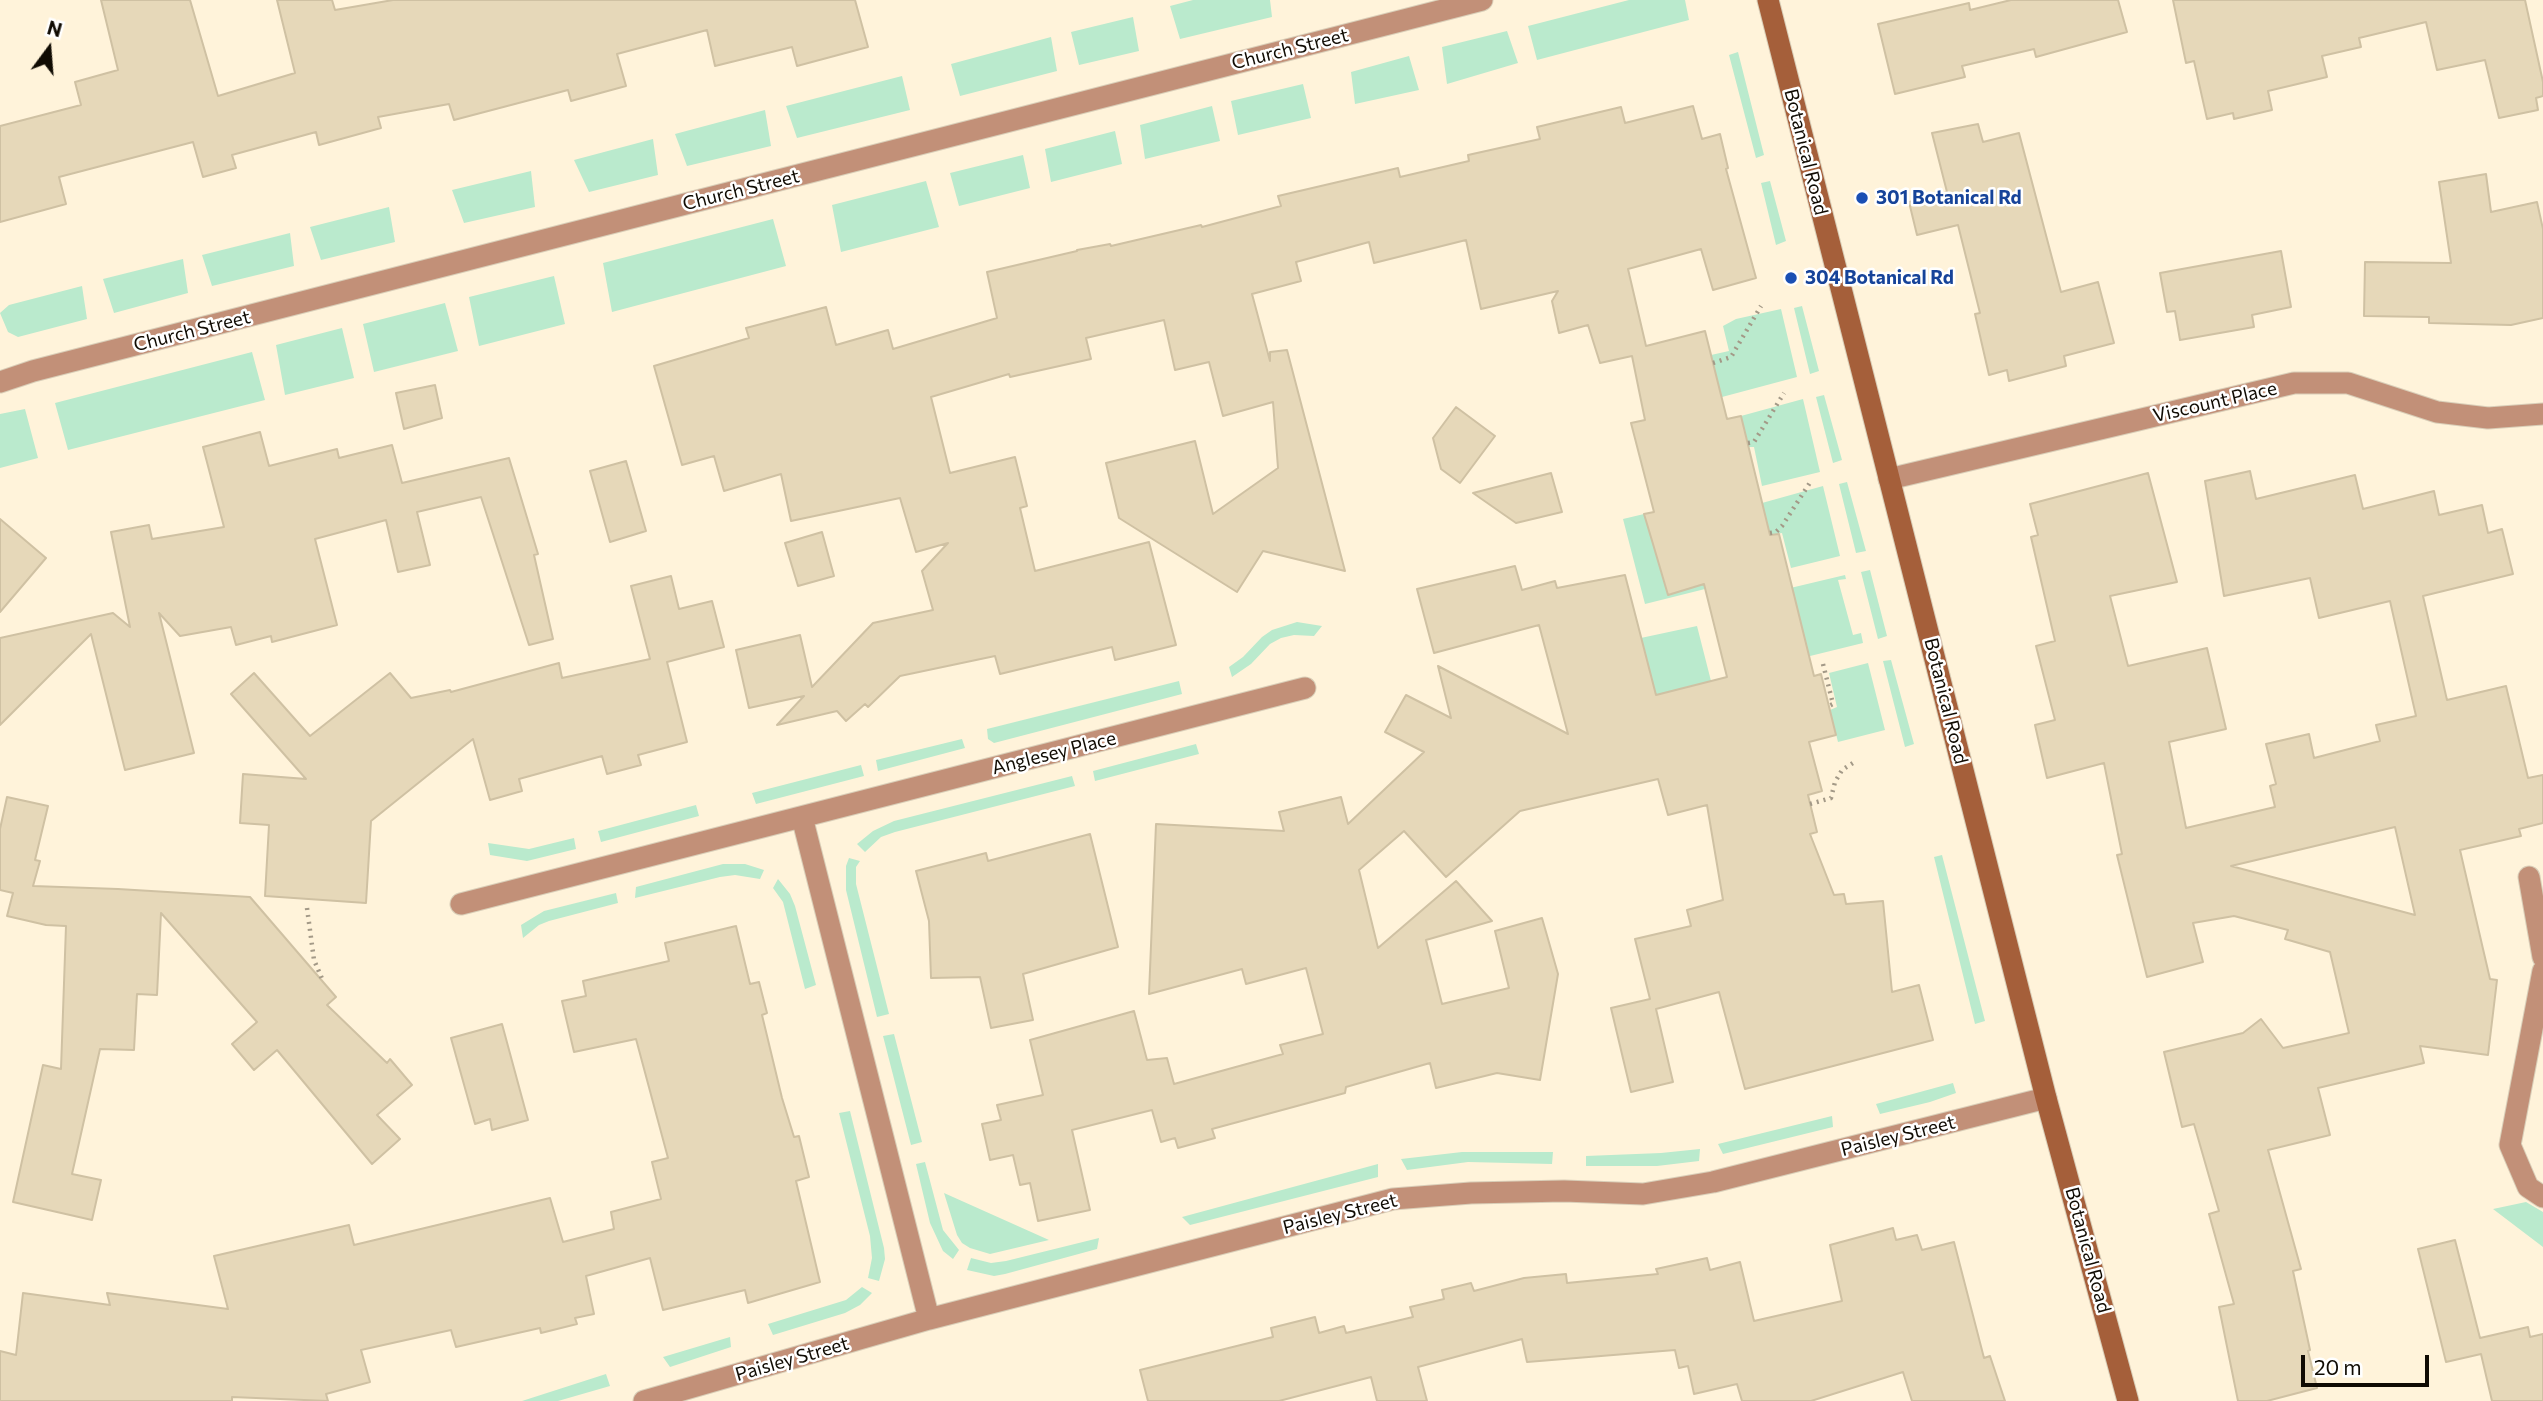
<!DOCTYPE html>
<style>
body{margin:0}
#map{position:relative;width:2543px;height:1401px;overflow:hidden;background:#fff3da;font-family:Commissioner,sans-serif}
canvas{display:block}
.north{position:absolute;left:14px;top:14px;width:70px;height:70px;-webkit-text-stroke:5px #fff;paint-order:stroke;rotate:16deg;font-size:19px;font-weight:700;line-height:28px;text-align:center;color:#100b03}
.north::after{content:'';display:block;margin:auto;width:24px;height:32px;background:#100b03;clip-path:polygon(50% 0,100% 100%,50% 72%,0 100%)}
.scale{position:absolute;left:2301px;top:1355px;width:128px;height:32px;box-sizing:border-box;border:4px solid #100b03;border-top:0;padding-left:9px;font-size:21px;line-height:24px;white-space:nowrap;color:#100b03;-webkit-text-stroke:5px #fff;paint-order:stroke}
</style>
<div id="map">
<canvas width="2543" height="1401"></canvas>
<div class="north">N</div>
<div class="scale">20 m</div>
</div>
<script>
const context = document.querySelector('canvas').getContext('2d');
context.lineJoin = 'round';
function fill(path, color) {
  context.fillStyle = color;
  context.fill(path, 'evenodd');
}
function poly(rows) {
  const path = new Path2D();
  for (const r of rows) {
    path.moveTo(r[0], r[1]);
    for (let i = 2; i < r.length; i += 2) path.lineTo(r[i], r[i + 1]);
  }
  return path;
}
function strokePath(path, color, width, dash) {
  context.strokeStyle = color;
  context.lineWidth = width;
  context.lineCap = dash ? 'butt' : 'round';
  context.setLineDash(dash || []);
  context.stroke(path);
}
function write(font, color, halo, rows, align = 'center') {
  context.font = font + ' Commissioner,sans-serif';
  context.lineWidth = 5;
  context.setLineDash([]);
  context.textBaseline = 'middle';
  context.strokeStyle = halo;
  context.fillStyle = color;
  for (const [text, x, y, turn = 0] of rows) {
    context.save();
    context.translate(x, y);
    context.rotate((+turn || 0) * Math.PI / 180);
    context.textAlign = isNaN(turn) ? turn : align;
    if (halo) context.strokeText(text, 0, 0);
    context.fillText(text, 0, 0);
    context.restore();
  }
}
fill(poly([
 [1193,0,1270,0,1272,17,1180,39,1170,6],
 [1629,0,1685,0,1689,20,1537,60,1528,26],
 [1133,17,1139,51,1079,65,1071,32],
 [1507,31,1518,63,1447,84,1442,47],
 [1051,37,1057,71,960,96,951,64],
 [1738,52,1764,155,1756,158,1729,55],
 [1409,56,1419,90,1355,104,1351,72],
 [902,76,910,110,797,138,786,106],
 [1303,84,1311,118,1238,135,1231,101],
 [1212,106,1220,141,1145,159,1140,125],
 [765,110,771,146,687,166,675,134],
 [1115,131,1122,164,1051,182,1045,149],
 [653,139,658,175,589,192,574,160],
 [1023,155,1030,188,959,206,950,173],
 [531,171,535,207,464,223,452,190],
 [926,181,939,227,841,252,832,205],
 [1770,181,1786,241,1776,245,1761,183],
 [389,207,395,242,321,260,310,227],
 [773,219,786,266,612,312,603,263],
 [290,233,294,266,212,286,202,255],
 [183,259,188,293,114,313,103,279],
 [554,276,565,324,479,346,469,297],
 [82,286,87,319,18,337,8,332,0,313,9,305],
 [445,303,458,351,374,372,363,324],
 [1802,306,1819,371,1810,374,1794,308],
 [1781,309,1797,377,1722,397,1711,355,1729,351,1723,326,1736,319],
 [342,328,354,378,285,395,276,345],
 [252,352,265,400,68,450,55,403],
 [1824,395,1842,460,1833,463,1816,397],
 [1803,399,1820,472,1762,486,1754,447,1749,447,1741,416],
 [25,409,38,458,0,468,0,414],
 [1847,482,1866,551,1856,553,1839,484],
 [1823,486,1840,556,1791,568,1782,533,1770,535,1762,503],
 [1644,514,1697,559,1705,589,1645,604,1623,519],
 [1870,570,1887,636,1878,639,1861,572],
 [1845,575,1846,579,1838,580,1853,635,1861,633,1863,643,1806,657,1782,590],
 [1297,622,1322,626,1314,636,1294,635,1281,638,1270,644,1251,664,1232,677,1229,667,1243,657,1262,637,1272,630],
 [1697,626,1711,681,1613,706,1608,645],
 [1891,660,1914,744,1905,747,1883,661],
 [1868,663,1885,730,1838,742,1830,710,1837,707,1829,673],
 [1179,681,1182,694,994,743,988,739,987,729],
 [962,739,965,748,878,771,876,760],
 [1196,744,1199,754,1095,781,1093,771],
 [861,765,864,776,756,804,752,793],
 [1072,776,1075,786,895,832,881,837,865,852,857,844,873,831,894,821],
 [696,805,699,816,601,842,598,831],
 [574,838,576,849,527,861,490,855,488,843,529,849],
 [1942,855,1985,1021,1975,1024,1934,857],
 [849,858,860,861,856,867,856,884,889,1014,877,1017,846,890,846,866],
 [723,864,745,864,764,870,760,879,735,875,720,877,635,898,636,887],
 [778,879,790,894,795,906,816,985,805,989,783,902,773,888],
 [616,893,618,903,549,921,539,925,523,938,521,925,544,911],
 [894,1034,922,1142,911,1145,883,1036],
 [1953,1083,1956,1093,1930,1102,1880,1114,1876,1104],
 [850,1111,884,1248,885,1259,879,1281,868,1278,872,1258,870,1236,839,1113],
 [1832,1116,1833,1127,1723,1154,1718,1144],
 [1700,1149,1699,1161,1657,1166,1586,1166,1586,1156,1661,1153],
 [1462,1152,1553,1152,1552,1164,1468,1162,1407,1170,1401,1159],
 [925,1162,943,1230,959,1250,953,1259,943,1251,930,1223,916,1164],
 [1378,1164,1378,1177,1190,1225,1182,1217],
 [944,1193,1049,1240,990,1254,970,1248,962,1243,957,1235],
 [2526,1202,2543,1212,2543,1247,2493,1209],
 [1099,1238,1097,1249,1005,1274,994,1276,967,1270,971,1258,991,1263,1006,1261],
 [862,1287,872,1293,860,1305,845,1313,773,1335,768,1324,846,1300],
 [730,1337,731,1347,670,1367,663,1357],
 [606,1374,610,1386,558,1401,522,1401]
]), '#baeacd');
const building = poly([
 [101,0,190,0,218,96,295,73,277,0,332,0,335,10,393,0,855,0,868,47,797,66,792,47,715,66,707,30,617,54,626,86,571,101,568,90,454,120,449,104,378,117,381,128,319,145,316,132,232,155,236,168,203,177,193,142,59,177,66,204,0,222,0,126,81,105,75,82,118,70,101,0],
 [2011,0,2118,0,2127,32,2036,57,2034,49,1962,66,1965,77,1895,94,1878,24,1969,3,1970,10,2011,0],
 [2173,0,2525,0,2543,82,2543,96,2536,98,2538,110,2499,118,2485,60,2437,70,2426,22,2359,38,2361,47,2322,56,2327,77,2268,91,2272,110,2234,119,2233,113,2207,119,2194,61,2186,63,2173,0],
 [1693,106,1702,139,1720,134,1728,168,1726,169,1756,278,1713,290,1701,249,1628,269,1646,346,1705,331,1727,419,1741,416,1770,535,1779,534,1814,676,1821,674,1836,735,1809,742,1822,791,1808,795,1817,832,1810,834,1834,895,1844,894,1846,904,1883,901,1892,992,1919,985,1933,1040,1745,1089,1719,992,1656,1009,1673,1082,1631,1092,1611,1008,1650,999,1635,939,1691,926,1687,910,1723,900,1707,805,1668,815,1658,779,1520,811,1446,877,1404,831,1359,870,1378,948,1456,881,1492,921,1426,940,1442,1004,1509,988,1495,931,1542,918,1558,974,1540,1080,1497,1073,1436,1088,1430,1063,1346,1087,1345,1093,1212,1129,1215,1138,1178,1148,1175,1138,1161,1142,1152,1110,1072,1130,1090,1210,1038,1221,1030,1183,1020,1185,1013,1155,990,1160,982,1124,1001,1120,997,1105,1043,1095,1030,1040,1134,1011,1147,1060,1167,1058,1174,1084,1283,1054,1280,1045,1323,1034,1306,968,1246,984,1242,969,1149,994,1156,824,1284,831,1279,812,1341,797,1348,824,1424,752,1385,732,1406,695,1451,718,1438,666,1568,734,1539,625,1434,653,1417,589,1515,566,1522,590,1555,581,1557,588,1625,575,1656,695,1727,677,1704,584,1668,595,1653,544,1644,514,1654,512,1631,423,1645,420,1632,356,1600,363,1588,325,1559,333,1552,301,1558,291,1481,309,1466,240,1374,263,1369,242,1296,262,1301,281,1252,294,1270,361,1270,352,1287,350,1345,571,1263,551,1237,592,1119,518,1106,463,1195,441,1213,514,1278,468,1273,402,1223,416,1209,362,1175,370,1164,320,1086,338,1091,359,1010,377,1009,374,931,397,950,473,1015,457,1027,506,1020,508,1035,571,1149,542,1176,645,1115,660,1112,647,1000,674,995,656,900,676,868,707,865,704,846,721,837,711,777,725,804,696,749,708,736,650,800,635,812,687,873,623,933,610,922,571,948,543,916,552,900,498,791,521,781,474,724,491,714,456,682,465,654,366,749,338,746,328,826,307,836,345,888,330,893,349,997,318,987,272,1077,251,1077,250,1110,244,1111,246,1201,225,1202,227,1281,206,1278,196,1398,168,1400,177,1469,161,1468,155,1540,139,1537,127,1621,107,1625,123,1693,106],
 [1978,124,1983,142,2019,133,2061,292,2098,282,2114,343,2064,356,2066,366,2009,381,2007,370,1989,375,1975,314,1980,313,1958,225,1917,235,1909,202,1947,192,1932,133,1978,124],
 [2486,174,2491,212,2537,202,2543,229,2543,318,2511,325,2429,323,2429,317,2364,316,2365,262,2451,263,2439,182,2486,174],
 [2281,251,2291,307,2252,315,2254,327,2180,340,2175,311,2167,312,2160,273,2281,251],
 [435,385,442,418,404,429,396,393,435,385],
 [1456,407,1495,436,1460,483,1441,469,1433,438,1456,407],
 [260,432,269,466,337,449,339,458,392,445,402,483,509,458,538,554,534,555,553,639,529,645,481,497,417,512,430,565,398,572,386,520,315,539,337,625,272,642,271,636,236,645,231,627,180,636,159,613,194,753,125,770,91,634,0,725,0,638,113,613,130,627,111,532,149,525,152,539,224,527,203,447,260,432],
 [626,461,646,531,610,542,590,471,626,461],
 [2250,471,2256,499,2355,475,2363,509,2434,491,2439,515,2482,505,2488,533,2502,529,2513,574,2423,596,2447,700,2506,686,2528,778,2543,775,2543,823,2519,829,2521,836,2460,850,2490,979,2497,980,2488,1055,2420,1046,2424,1063,2318,1088,2330,1135,2268,1150,2301,1269,2293,1271,2310,1350,2308,1351,2317,1388,2267,1401,2238,1401,2219,1307,2234,1304,2209,1214,2219,1211,2194,1124,2182,1127,2164,1052,2243,1033,2261,1019,2283,1048,2349,1033,2330,952,2285,939,2288,930,2234,916,2193,923,2203,962,2147,977,2117,855,2122,854,2104,763,2047,778,2035,725,2055,720,2036,646,2055,641,2031,537,2038,535,2030,504,2148,473,2177,582,2110,596,2128,666,2207,648,2226,729,2169,742,2186,828,2275,807,2270,786,2276,784,2266,744,2309,734,2314,758,2380,741,2376,725,2416,716,2390,601,2319,618,2310,578,2224,596,2205,481,2250,471],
 [2395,827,2415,915,2231,866,2395,827],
 [1551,473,1562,512,1516,523,1473,493,1551,473],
 [0,519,46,558,0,612,0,519],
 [822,532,834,576,798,586,785,543,822,532],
 [671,576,679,609,712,601,724,647,667,662,687,742,638,755,641,765,607,774,602,756,519,779,522,791,490,800,473,739,371,821,366,903,265,896,269,825,240,823,243,774,306,779,231,694,254,673,310,736,390,673,411,698,450,690,451,692,559,663,562,678,650,659,631,586,671,576],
 [7,797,48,806,35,860,40,861,33,886,118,889,250,897,336,997,327,1005,387,1063,390,1059,412,1085,377,1115,400,1139,372,1164,277,1050,254,1070,232,1044,257,1022,161,913,157,995,137,994,134,1050,100,1049,72,1174,101,1180,92,1220,13,1202,43,1065,61,1069,66,926,46,925,7,916,13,893,0,890,0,829,7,797],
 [1090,834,1118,947,1023,974,1033,1020,991,1028,980,977,931,978,929,921,916,871,986,853,988,861,1090,834],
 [736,926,750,984,759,982,767,1013,762,1015,782,1098,794,1137,799,1136,809,1177,796,1181,820,1282,748,1303,745,1290,663,1310,650,1258,586,1276,594,1314,575,1318,577,1324,541,1333,540,1328,456,1347,451,1330,361,1350,370,1382,326,1394,328,1401,232,1397,232,1401,0,1401,0,1351,16,1355,23,1293,110,1305,107,1293,228,1309,214,1256,349,1225,354,1245,550,1198,563,1242,614,1229,611,1212,661,1199,652,1162,668,1158,636,1039,574,1052,562,1001,586,996,583,981,669,961,665,943,736,926],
 [502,1024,528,1120,492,1130,490,1119,475,1124,451,1038,502,1024],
 [1893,1228,1896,1240,1917,1235,1922,1250,1954,1242,1984,1358,1990,1356,2005,1401,1912,1401,1903,1372,1811,1401,1742,1401,1737,1384,1694,1394,1688,1366,1679,1368,1675,1350,1527,1362,1522,1339,1418,1367,1427,1401,1377,1401,1371,1377,1279,1401,1148,1401,1140,1370,1273,1337,1271,1328,1315,1317,1319,1333,1344,1326,1346,1333,1413,1317,1410,1307,1444,1299,1442,1290,1471,1283,1474,1291,1524,1278,1566,1274,1567,1283,1658,1274,1656,1269,1707,1258,1710,1270,1740,1262,1754,1321,1842,1301,1830,1245,1893,1228],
 [2455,1240,2480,1338,2528,1327,2530,1337,2543,1334,2543,1401,2492,1401,2481,1354,2446,1362,2418,1249,2455,1240]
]);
fill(building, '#e6d8b9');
strokePath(building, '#cfc1a3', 2);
const street = poly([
 [0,382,33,371,1482,0],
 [1889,479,2294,383,2348,383,2437,412,2488,418,2543,414],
 [802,817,929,1319],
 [2529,877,2543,957],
 [461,904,1305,688],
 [2543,971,2510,1145,2528,1187,2543,1197],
 [644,1401,929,1319,1393,1199,1471,1193,1564,1191,1643,1194,1713,1182,2046,1098]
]);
const secondary = poly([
 [1768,0,2046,1098,2128,1401]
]);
strokePath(street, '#d9ceb8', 23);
strokePath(secondary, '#d9ceb8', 23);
strokePath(poly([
 [1713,363,1731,357,1761,306],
 [1748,443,1754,442,1784,393],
 [1770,533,1776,532,1782,526,1811,481],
 [1823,664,1833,704,1829,706],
 [1810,804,1831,798,1835,782,1842,770,1853,763],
 [307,908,314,960,323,981]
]), '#a39987', 4.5, [2, 5]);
strokePath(street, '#c29078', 21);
strokePath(secondary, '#a55f3a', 21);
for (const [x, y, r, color] of [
 [1862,198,7,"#1a4fb4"],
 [1791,278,7,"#1a4fb4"]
]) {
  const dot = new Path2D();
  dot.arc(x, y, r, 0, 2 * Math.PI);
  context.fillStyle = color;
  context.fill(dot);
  strokePath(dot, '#fff', 2.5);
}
write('19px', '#100b03', '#fff', [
 ["Church Street",1290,49,-14],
 ["Botanical Road",1806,152,76],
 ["Church Street",741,190,-14],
 ["Church Street",192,331,-14],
 ["Viscount Place",2215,402,-13],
 ["Botanical Road",1946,701,76],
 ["Anglesey Place",1054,753,-14],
 ["Paisley Street",1898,1136,-14],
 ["Paisley Street",1340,1214,-14],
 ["Botanical Road",2088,1250,75],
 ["Paisley Street",792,1359,-16]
]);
write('bold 19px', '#164399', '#fff', [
 ["301 Botanical Rd",1876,198],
 ["304 Botanical Rd",1805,278]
], 'left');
</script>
